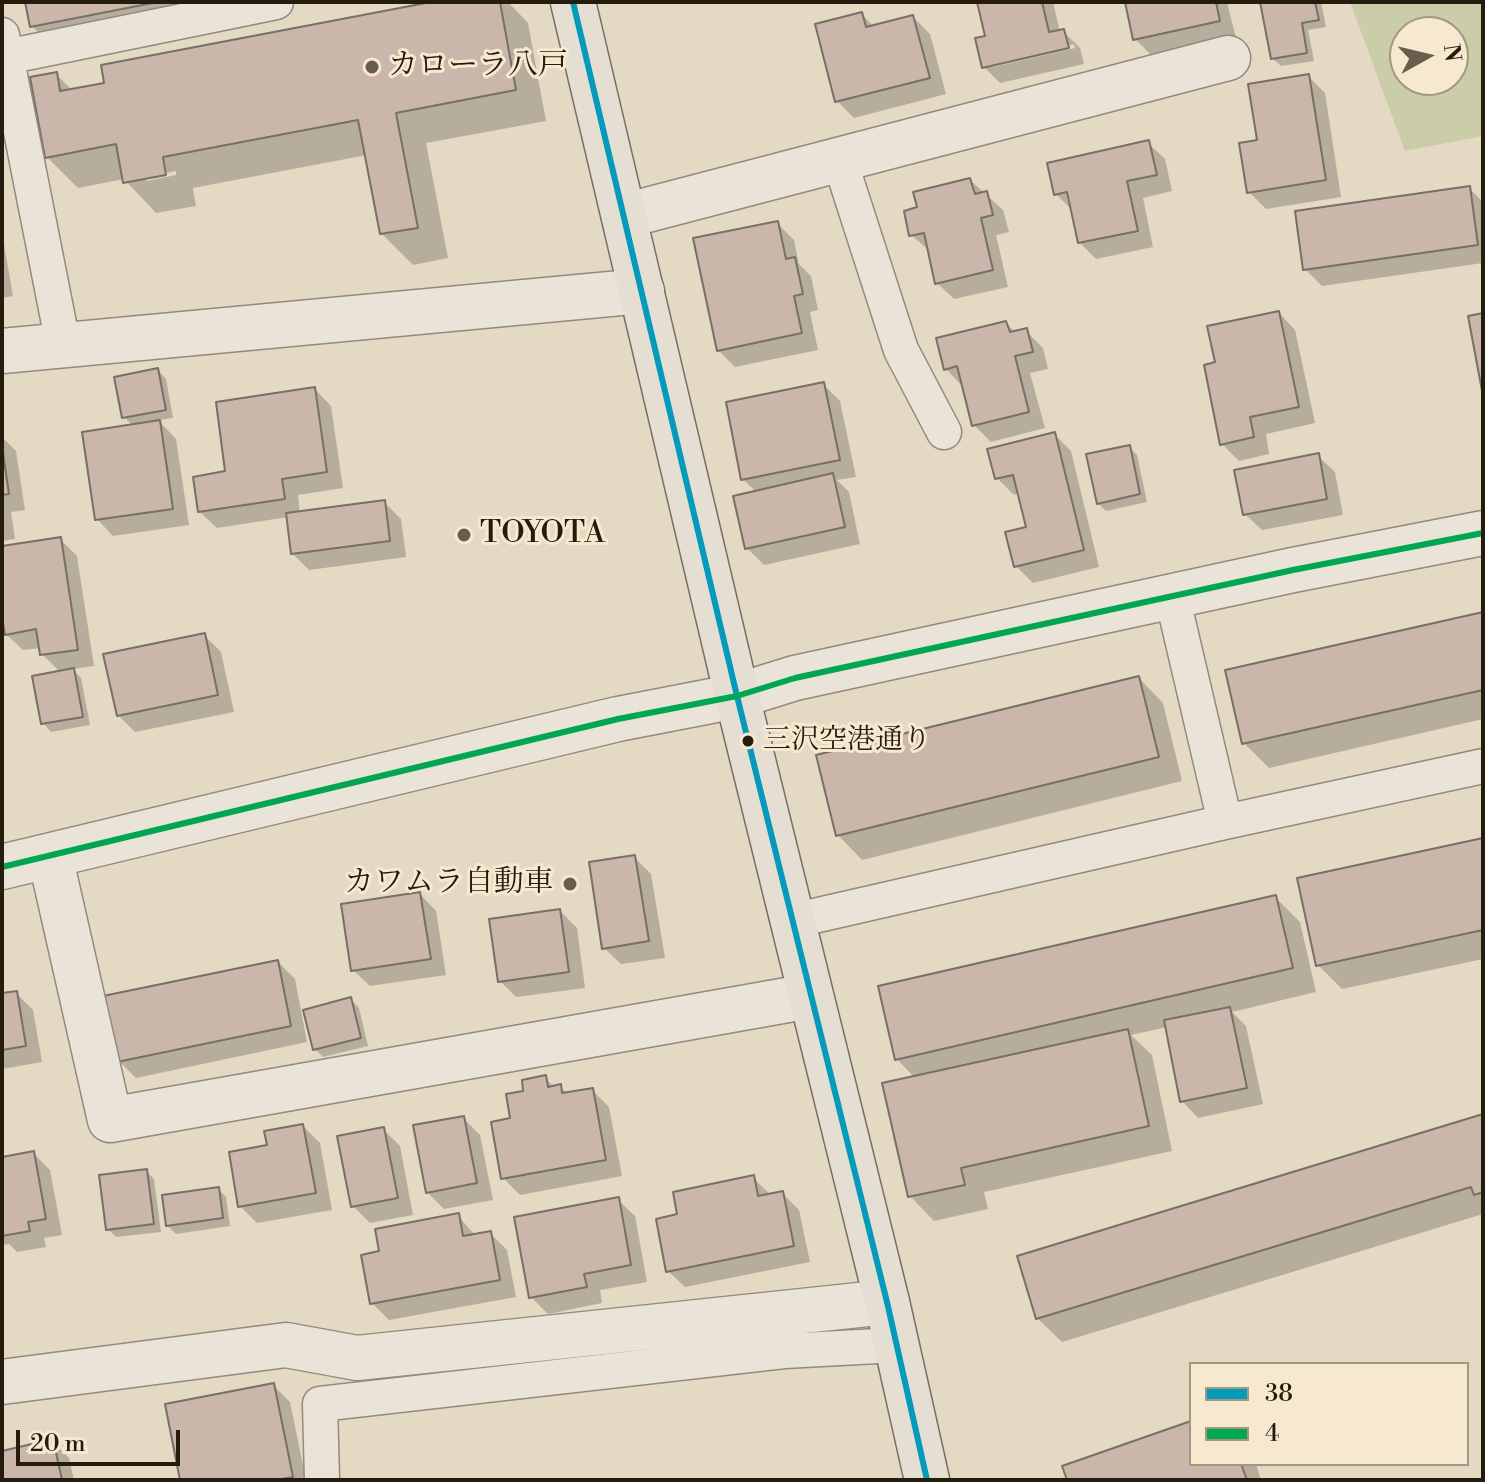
<!DOCTYPE html>
<meta charset="utf-8">
<style>
body{margin:0}
#map{position:relative;width:1485px;height:1482px;overflow:hidden;background:#e4d9c3;font-family:"Libre Bodoni",serif}
canvas{display:block}
.frame{position:absolute;inset:0;border:4px solid #261c0e;pointer-events:none}
.legend{position:absolute;left:1189px;top:1362px;width:280px;height:104px;box-sizing:border-box;background:#f7e9cf;border:2px solid #a39782;margin:0;padding:10px 14px;list-style:none;font-size:24px;color:#261c0e}
.legend li{display:flex;align-items:center;gap:16px;height:40px}
.legend b{width:40px;border:2px solid #a39782}
.north{position:absolute;left:1389px;top:16px;width:80px;height:80px;box-sizing:border-box;background:#f7e9cf;border:2px solid #a39782;border-radius:50%;rotate:82deg;font-size:22px;font-weight:700;line-height:32px;text-align:center;color:#261c0e}
.north::after{content:'';display:block;margin:auto;width:28px;height:36px;background:#685e4d;clip-path:polygon(50% 0,100% 100%,50% 72%,0 100%)}
.scale{position:absolute;left:16px;top:1430px;width:164px;height:36px;box-sizing:border-box;border:4px solid #261c0e;border-top:0;padding-left:10px;font-size:24px;line-height:28px;white-space:nowrap;color:#261c0e;-webkit-text-stroke:6px #f7e9cf;paint-order:stroke}
</style>
<div id="map">
<canvas width="1485" height="1482"></canvas>
<div class="frame"></div>
<ul class="legend">
<li><b style="height:10px;background:#049bbb"></b>38</li>
<li><b style="height:10px;background:#00a651"></b>4</li>
</ul>
<div class="north">N</div>
<div class="scale">20 m</div>
</div>
<script>
const context = document.querySelector('canvas').getContext('2d');
context.lineJoin = 'round';
function fill(path, color) {
  context.fillStyle = color;
  context.fill(path, 'evenodd');
}
function poly(rows) {
  const path = new Path2D();
  for (const r of rows) {
    path.moveTo(r[0], r[1]);
    for (let i = 2; i < r.length; i += 2) path.lineTo(r[i], r[i + 1]);
  }
  return path;
}
function strokePath(path, color, width, dash) {
  context.strokeStyle = color;
  context.lineWidth = width;
  context.lineCap = dash ? 'butt' : 'round';
  context.setLineDash(dash || []);
  context.stroke(path);
}
function write(font, color, halo, rows, align = 'center') {
  context.font = font + ' "Libre Bodoni","Noto Serif JP",serif';
  context.lineWidth = 6;
  context.setLineDash([]);
  context.textBaseline = 'middle';
  context.strokeStyle = halo;
  context.fillStyle = color;
  for (const [text, x, y, turn = 0] of rows) {
    context.save();
    context.translate(x, y);
    context.rotate((+turn || 0) * Math.PI / 180);
    context.textAlign = isNaN(turn) ? turn : align;
    if (halo) context.strokeText(text, 0, 0);
    context.fillText(text, 0, 0);
    context.restore();
  }
}
fill(poly([
 [1350,2,1483,2,1483,136,1405,151],
 [1405,32,1453,32,1453,80,1405,80]
]), '#cbcca8');
fill(poly([
 [27,2,298,2,298,3,56,51,32,26],
 [442,2,508,2,528,23,546,121,426,143,448,258,413,265,382,234,367,155,193,188,196,206,156,213,124,179,78,188,47,157,56,74,73,91],
 [176,171,176,175,146,181,146,177],
 [979,2,1053,2,1060,32,1063,31,1080,48,1084,64,1000,83,984,67,987,37],
 [1074,44,1075,48,993,67,993,63],
 [1127,2,1227,2,1236,38,1152,56,1135,39],
 [1262,2,1321,2,1326,27,1308,30,1314,61,1281,66,1272,58],
 [862,14,874,27,913,17,930,34,946,94,854,118,837,101],
 [1308,76,1325,93,1341,197,1266,209,1249,192,1259,142],
 [1148,143,1165,159,1172,191,1143,198,1153,247,1096,259,1079,242,1073,211,1056,194],
 [970,180,1003,210,1009,232,996,235,1008,287,954,299,937,283,930,251,911,235,920,209],
 [1469,188,1483,202,1483,263,1322,286,1305,269],
 [777,223,794,240,799,264,811,276,818,310,810,312,818,350,735,367,718,350],
 [2,233,13,296,2,298],
 [1279,313,1295,330,1315,423,1266,434,1269,454,1239,461,1222,444,1218,364],
 [1006,323,1016,333,1026,331,1043,348,1048,369,1030,373,1045,428,991,442,974,425,962,386,946,369],
 [158,370,166,379,173,418,158,420,176,439,189,525,113,536,97,519,133,426,124,417],
 [823,384,840,401,856,477,837,480,849,492,860,544,764,565,747,548,757,493,743,479],
 [315,389,331,406,343,488,298,495,300,514,384,502,401,519,406,557,309,570,292,553,288,517,217,528,200,512],
 [1054,434,1071,451,1099,567,1033,583,1016,566,1028,528,1020,493,1014,495,997,478],
 [2,437,16,451,25,510,11,512,15,539,2,541],
 [1129,447,1137,455,1147,502,1106,511,1098,503],
 [1318,456,1335,472,1343,515,1262,530,1245,514],
 [60,539,77,556,94,666,72,669,81,678,90,725,51,732,43,723,60,672,42,654,41,648,23,650,6,634,2,605,2,548],
 [1483,614,1483,719,1269,768,1244,743],
 [204,635,221,652,234,712,135,732,118,715],
 [1139,678,1163,703,1182,781,862,860,838,835],
 [1483,840,1483,959,1342,989,1318,965],
 [634,857,651,874,665,958,621,964,604,948],
 [420,894,436,911,446,975,370,986,353,970],
 [1276,898,1300,922,1316,992,1232,1012,1246,1026,1263,1104,1198,1118,1182,1101,1167,1027,1131,1035,1152,1055,1172,1151,984,1192,988,1209,934,1221,910,1196,915,1078,897,1059],
 [560,911,577,928,585,988,516,997,500,981],
 [278,962,295,979,307,1042,136,1078,119,1061],
 [16,993,33,1010,42,1062,2,1069,2,995],
 [351,999,359,1008,368,1046,323,1057,315,1049],
 [545,1078,555,1088,560,1087,568,1094,592,1090,609,1107,622,1176,520,1195,503,1178,513,1120],
 [1483,1116,1483,1214,1062,1342,1037,1318],
 [463,1118,480,1135,493,1200,444,1209,428,1193],
 [303,1126,320,1143,332,1210,257,1223,240,1206,269,1146],
 [383,1129,400,1146,413,1215,370,1223,353,1206],
 [33,1153,50,1170,62,1235,44,1238,46,1247,17,1252,9,1244,2,1245,2,1159],
 [146,1171,154,1179,161,1232,116,1237,108,1229],
 [753,1178,771,1195,782,1193,799,1210,810,1262,685,1287,668,1271,680,1216],
 [218,1189,226,1197,230,1226,176,1234,168,1226],
 [618,1200,635,1216,647,1282,600,1290,602,1303,548,1314,531,1297],
 [458,1216,476,1236,490,1233,507,1250,516,1297,389,1320,372,1303,382,1253],
 [273,1385,290,1402,306,1480,182,1480],
 [1191,1423,1191,1464,1256,1464,1261,1480,1069,1480],
 [52,1441,69,1458,74,1480,2,1480,2,1453]
]), '#0003');
const building = poly([
 [25,2,158,2,30,27,25,2],
 [431,2,500,2,516,90,396,113,418,228,380,234,358,120,163,157,166,175,123,183,116,144,45,158,30,77,57,72,60,91,104,83,101,65,431,2],
 [977,2,1042,2,1049,32,1064,29,1069,48,982,68,975,38,985,36,977,2],
 [1125,2,1216,2,1220,21,1133,40,1125,2],
 [1260,2,1315,2,1319,20,1302,23,1307,53,1271,59,1260,2],
 [862,12,866,27,913,15,930,78,835,102,815,24,862,12],
 [1309,74,1326,180,1247,193,1239,143,1257,140,1248,84,1309,74],
 [1149,140,1157,175,1127,181,1138,231,1078,243,1067,192,1054,195,1047,163,1149,140],
 [970,178,975,194,987,191,993,215,981,218,993,270,935,284,924,233,909,236,904,211,917,207,913,192,970,178],
 [1470,186,1478,245,1303,270,1295,211,1470,186],
 [778,221,786,259,795,257,803,294,794,296,802,333,717,351,693,238,778,221],
 [1279,311,1299,407,1250,417,1254,437,1220,445,1204,365,1215,362,1207,326,1279,311],
 [1483,313,1483,396,1468,316,1483,313],
 [1006,321,1010,332,1027,328,1033,352,1015,356,1029,412,972,426,957,366,944,370,936,338,1006,321],
 [158,368,166,410,122,418,114,377,158,368],
 [824,382,840,460,741,480,726,402,824,382],
 [315,387,327,472,282,479,285,499,198,512,193,477,225,471,216,402,315,387],
 [160,420,173,509,95,520,82,432,160,420],
 [1055,432,1084,550,1014,567,1005,532,1026,527,1013,475,995,479,987,449,1055,432],
 [1130,445,1140,494,1097,504,1086,454,1130,445],
 [2,446,9,494,2,495,2,446],
 [1319,453,1327,499,1243,515,1234,470,1319,453],
 [833,473,845,527,745,549,733,496,833,473],
 [385,500,390,541,291,554,286,513,385,500],
 [61,537,78,650,40,655,36,629,5,635,2,618,2,546,61,537],
 [1483,612,1483,690,1242,744,1225,670,1483,612],
 [205,633,218,695,117,716,103,654,205,633],
 [74,668,83,717,41,724,32,676,74,668],
 [1139,676,1159,757,836,836,816,755,1139,676],
 [1483,838,1483,930,1316,966,1297,878,1483,838],
 [635,855,649,941,602,949,589,862,635,855],
 [420,892,431,959,351,971,341,904,420,892],
 [1276,895,1293,968,895,1060,878,986,1276,895],
 [560,909,569,972,498,982,489,919,560,909],
 [278,960,291,1026,117,1062,103,996,278,960],
 [17,991,26,1046,2,1050,2,993,17,991],
 [351,997,361,1038,313,1050,303,1010,351,997],
 [1230,1007,1247,1088,1180,1102,1164,1020,1230,1007],
 [1128,1029,1149,1126,961,1168,965,1185,908,1197,882,1083,1128,1029],
 [546,1075,548,1087,561,1084,562,1093,593,1088,606,1160,501,1179,491,1122,510,1118,506,1094,523,1091,522,1080,546,1075],
 [1483,1114,1483,1192,1474,1195,1471,1187,1036,1319,1017,1256,1483,1114],
 [464,1116,477,1183,426,1193,413,1125,464,1116],
 [303,1124,316,1193,238,1207,229,1152,267,1145,264,1131,303,1124],
 [384,1127,398,1198,351,1207,337,1136,384,1127],
 [34,1151,46,1219,28,1222,30,1231,2,1236,2,1157,34,1151],
 [147,1169,154,1224,106,1230,99,1175,147,1169],
 [754,1175,758,1196,783,1191,794,1246,666,1272,656,1219,677,1214,673,1192,754,1175],
 [219,1187,223,1218,166,1226,162,1195,219,1187],
 [619,1197,631,1265,584,1274,587,1287,529,1298,514,1217,619,1197],
 [459,1213,463,1236,491,1231,500,1280,370,1304,361,1255,379,1251,375,1229,459,1213],
 [274,1383,293,1477,276,1480,180,1480,165,1404,274,1383],
 [1191,1421,1191,1464,1241,1464,1247,1480,1067,1480,1062,1466,1191,1421],
 [53,1439,62,1480,2,1480,2,1451,53,1439]
]);
fill(building, '#cab6ab');
strokePath(building, '#777064', 2);
const service = poly([
 [2,35,63,344],
 [6,57,276,2],
 [839,158,901,350,944,432],
 [1172,596,1225,822],
 [792,921,1225,822,1483,766],
 [322,1480,320,1404,784,1351,897,1345]
]);
const minor = poly([
 [624,216,1228,58],
 [2,351,642,291],
 [50,856,110,1120,810,996],
 [2,1382,286,1345,357,1358,887,1302]
]);
const tertiary = poly([
 [2,867,618,719,737,696,795,678,1293,570,1483,533]
]);
const primary = poly([
 [573,2,737,696,887,1302,927,1480]
]);
strokePath(service, '#928a7d', 37);
strokePath(minor, '#928a7d', 47);
strokePath(tertiary, '#928a7d', 47);
strokePath(primary, '#777064', 47);
strokePath(service, '#e9e3d8', 34);
strokePath(minor, '#e9e3d8', 44);
strokePath(tertiary, '#e9e3d8', 44);
strokePath(primary, '#e5ded2', 44);
strokePath(poly([
 [573,2,737,696,887,1302,927,1480]
]), '#049bbb', 6);
strokePath(poly([
 [2,867,618,719,737,696,795,678,1293,570,1483,533]
]), '#00a651', 6);
for (const [x, y, r, color] of [
 [372,67,8,"#685e4d"],
 [464,535,8,"#685e4d"],
 [748,741,7,"#261c0e"],
 [570,884,8,"#685e4d"]
]) {
  const dot = new Path2D();
  dot.arc(x, y, r, 0, 2 * Math.PI);
  context.fillStyle = color;
  context.fill(dot);
  strokePath(dot, '#f7e9cf', 3);
}
write('28px', '#261c0e', '#f7e9cf', [
 ["三沢空港通り",763,741]
], 'left');
write('30px', '#261c0e', '#f7e9cf', [
 ["カローラ八戸",388,67],
 ["TOYOTA",480,535],
 ["カワムラ自動車",554,884,"right"]
], 'left');
</script>
